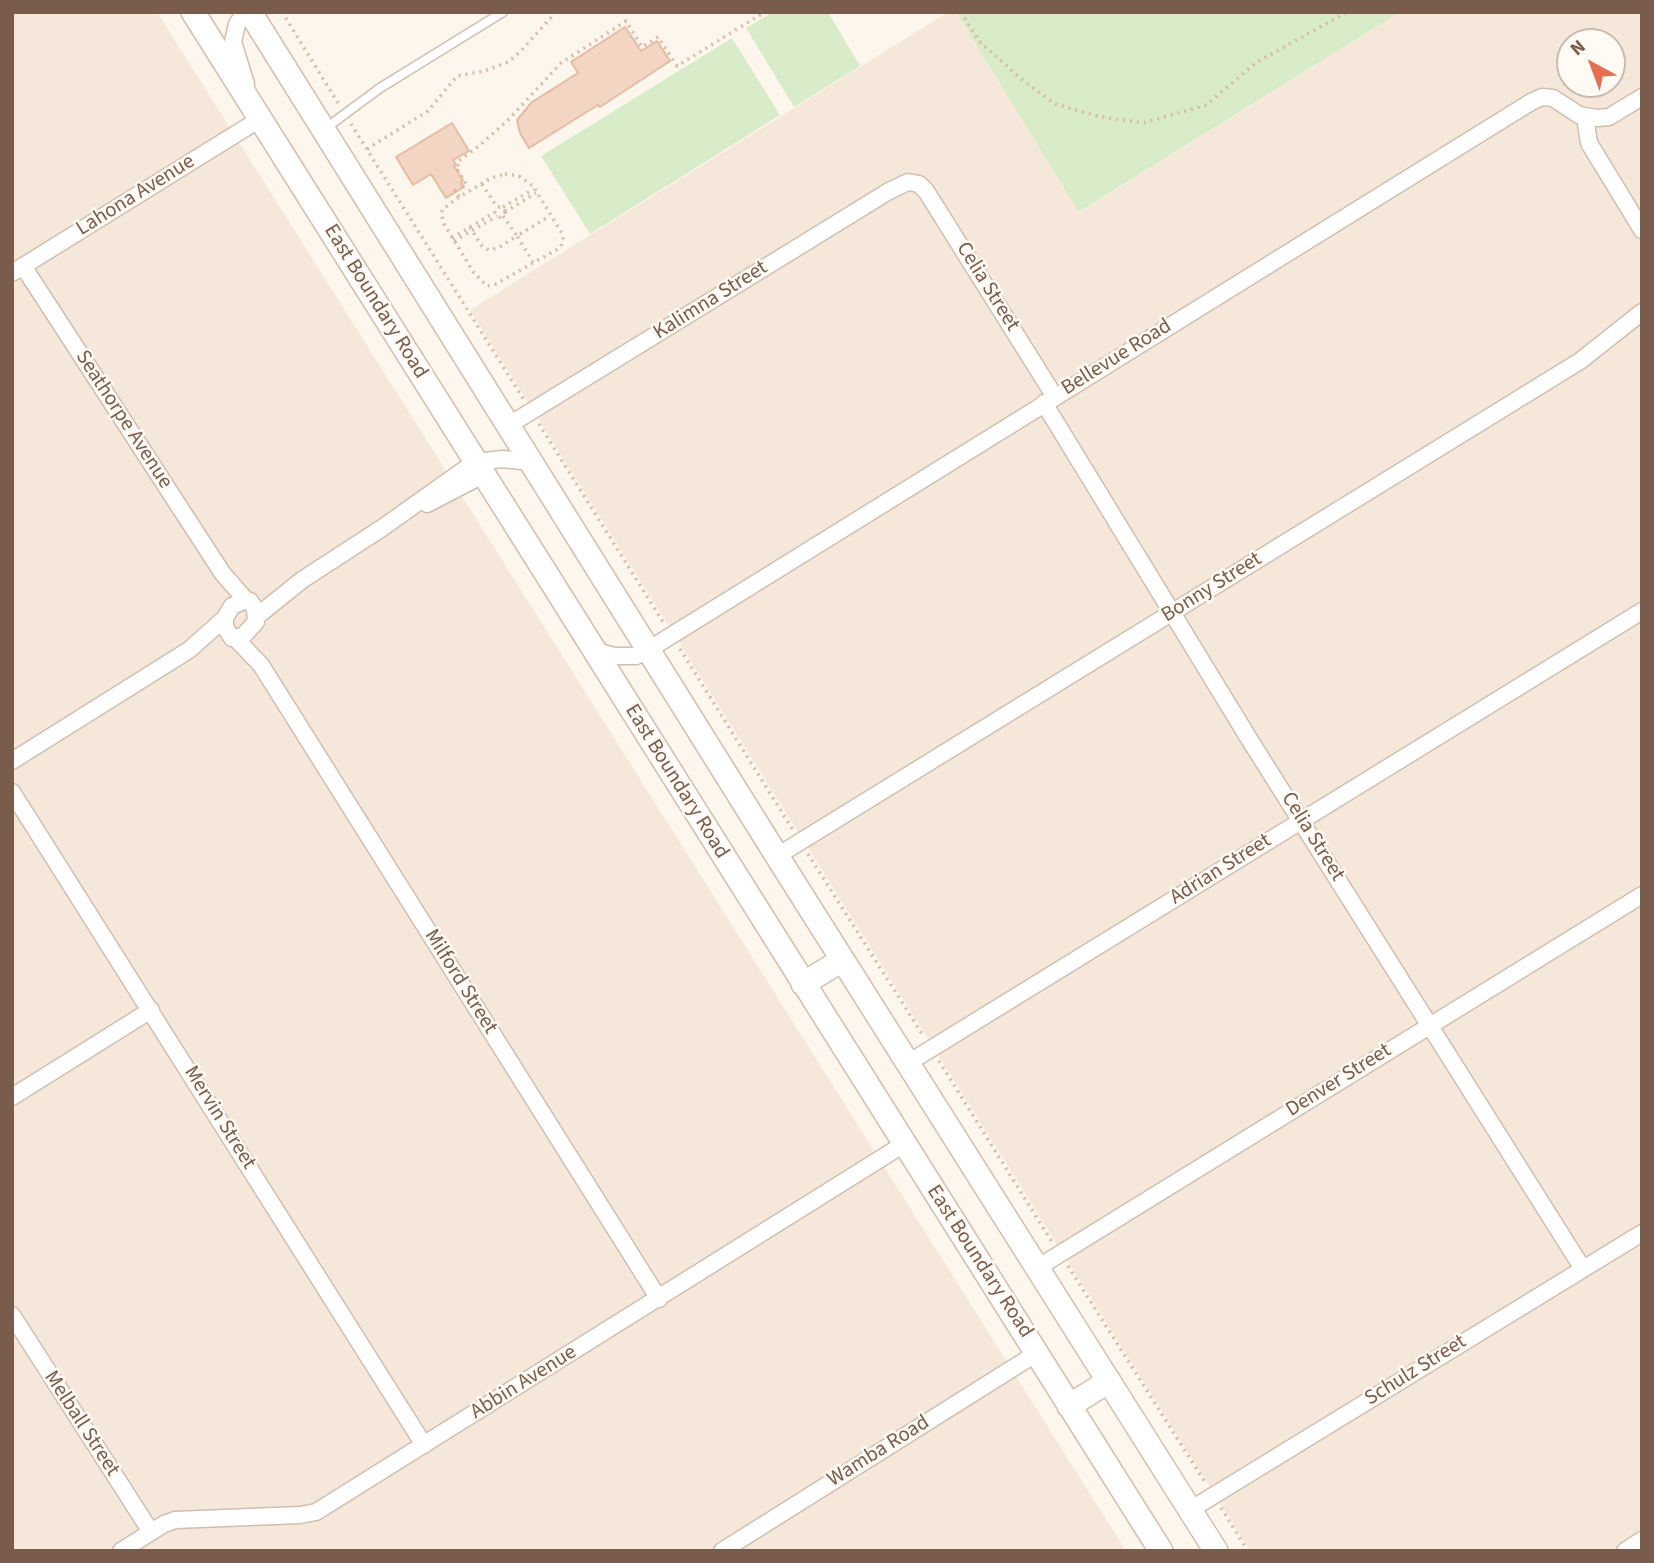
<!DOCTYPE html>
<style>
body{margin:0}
#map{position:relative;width:1654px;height:1563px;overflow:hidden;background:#fdf6ec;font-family:"Source Sans 3",sans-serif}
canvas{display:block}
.frame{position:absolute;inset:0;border:14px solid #7a5c4d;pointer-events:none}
.north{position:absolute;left:1556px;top:28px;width:70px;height:70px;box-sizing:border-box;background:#fffaf3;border:2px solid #cabbb1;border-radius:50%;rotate:319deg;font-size:19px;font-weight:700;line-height:28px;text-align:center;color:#7a5c4d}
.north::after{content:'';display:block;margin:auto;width:24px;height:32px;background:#e76f51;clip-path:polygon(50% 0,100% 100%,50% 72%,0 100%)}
</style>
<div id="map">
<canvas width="1654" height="1563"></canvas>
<div class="frame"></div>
<div class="north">N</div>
</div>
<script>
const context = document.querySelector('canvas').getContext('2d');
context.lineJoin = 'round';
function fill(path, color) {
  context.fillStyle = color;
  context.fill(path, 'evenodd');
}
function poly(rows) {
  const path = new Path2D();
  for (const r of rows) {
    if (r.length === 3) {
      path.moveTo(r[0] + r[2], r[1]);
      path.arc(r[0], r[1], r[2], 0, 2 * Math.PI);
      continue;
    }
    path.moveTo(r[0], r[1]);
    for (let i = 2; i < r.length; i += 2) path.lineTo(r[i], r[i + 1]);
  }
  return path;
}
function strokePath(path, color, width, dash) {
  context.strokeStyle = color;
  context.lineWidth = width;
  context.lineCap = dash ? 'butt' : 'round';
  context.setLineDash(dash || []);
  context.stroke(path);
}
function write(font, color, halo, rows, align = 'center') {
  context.font = font + ' "Source Sans 3",sans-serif';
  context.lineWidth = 5;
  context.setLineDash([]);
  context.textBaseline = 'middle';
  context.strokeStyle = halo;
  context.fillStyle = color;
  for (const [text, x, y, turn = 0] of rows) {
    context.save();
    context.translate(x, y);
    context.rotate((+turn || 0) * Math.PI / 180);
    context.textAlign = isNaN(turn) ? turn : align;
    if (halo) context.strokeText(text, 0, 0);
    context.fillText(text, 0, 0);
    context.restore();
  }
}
fill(poly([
 [12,12,157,12,1126,1551,12,1551],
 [948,12,956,12,1080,212,1400,12,1642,12,1642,1551,1250,1551,470,310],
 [1570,42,1612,42,1612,84,1570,84]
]), '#f5e8da');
fill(poly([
 [773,12,828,12,860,66,794,107,746,28],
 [956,12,1400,12,1079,212],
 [732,38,780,115,590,234,541,156]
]), '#d8ecc9');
const building = poly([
 [625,27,641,51,657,41,670,61,600,107,598,105,529,148,520,133,517,120,532,102,578,73,571,62,625,27],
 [452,123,469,151,453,160,456,164,454,166,463,180,461,182,464,187,446,198,431,174,413,185,396,157,452,123]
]);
fill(building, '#f3d5c3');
strokePath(building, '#e6bba3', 2);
const lane = poly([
 [326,128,380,88,503,12]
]);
const street = poly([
 [245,12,237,24,233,42,246,84],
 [1585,117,1589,143,1642,230],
 [23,266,223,574,246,600],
 [12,273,260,119],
 [1044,403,1251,742,1583,1269],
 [509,425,889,191,908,182,919,184,926,191,1055,397],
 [427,504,483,475],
 [256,617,302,580,382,528,475,462,503,459,531,462],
 [235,638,261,665,659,1299],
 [593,650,614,656,636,656,648,650,1531,102,1542,97,1553,98,1579,115,1597,118,1609,117,1642,97],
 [12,761,189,650,225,618,232,606,246,600,250,601,255,609,256,622,243,636,232,638,225,627,225,618],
 [12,792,424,1445],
 [777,856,1580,361,1642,312],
 [908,1063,1642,611],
 [12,1097,151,1010],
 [1037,1268,1642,895],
 [12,1315,151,1532],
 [1190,1510,1642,1233],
 [121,1551,164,1524,175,1520,300,1515,316,1512,904,1144],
 [722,1551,1037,1353],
 [1625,1551,1642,1540]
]);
const secondary = poly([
 [193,12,1161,1551],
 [250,12,777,856,1216,1551],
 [803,984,842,960],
 [1069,1406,1109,1381]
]);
strokePath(lane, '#d1beb0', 11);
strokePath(street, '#d1beb0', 19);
strokePath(secondary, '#d6c0b0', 26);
strokePath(poly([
 [282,12,338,103],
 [961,12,979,41,1020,78,1055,104,1097,116,1143,123,1206,105,1257,62,1347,12],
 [351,124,524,400],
 [367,149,428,111,457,76,484,71,508,62,520,52,556,12],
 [505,174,519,176,533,186,563,235,563,240,561,246,556,250,496,284,487,286,474,273,444,224,441,213,443,209,456,199,491,178,505,174],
 [482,184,497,207],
 [459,197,455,191,466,184,457,169,459,168,457,162,479,146,508,120,561,63,626,21,642,47,658,37,677,66,765,12],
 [503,207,534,189],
 [500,212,5],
 [505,212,536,193],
 [503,216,517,236,550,216],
 [470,227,481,245,489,250,498,248,517,236,533,262],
 [452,238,495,212],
 [454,241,497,216],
 [539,424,663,622],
 [680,649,793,830],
 [808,854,924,1037],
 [939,1061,1052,1242],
 [1068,1266,1206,1484],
 [1221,1508,1248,1551]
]), '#d9b8a5', 3.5, [2, 5]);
strokePath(lane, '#fff', 8);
strokePath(street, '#fff', 16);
strokePath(secondary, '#fff', 23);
write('21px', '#7a5c4d', '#fffaf3', [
 ["Lahona Avenue",136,196,-32],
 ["Celia Street",987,287,58],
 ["Kalimna Street",711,301,-32],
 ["East Boundary Road",375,302,58],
 ["Bellevue Road",1117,358,-32],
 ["Seathorpe Avenue",123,420,57],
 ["Bonny Street",1212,588,-32],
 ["East Boundary Road",676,782,58],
 ["Celia Street",1312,837,58],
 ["Adrian Street",1221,870,-32],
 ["Milford Street",460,982,58],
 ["Denver Street",1339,1081,-32],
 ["Mervin Street",219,1118,58],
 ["East Boundary Road",979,1262,57],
 ["Schulz Street",1416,1371,-32],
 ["Abbin Avenue",524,1383,-32],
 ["Melball Street",81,1424,57],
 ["Wamba Road",879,1452,-32]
]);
</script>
